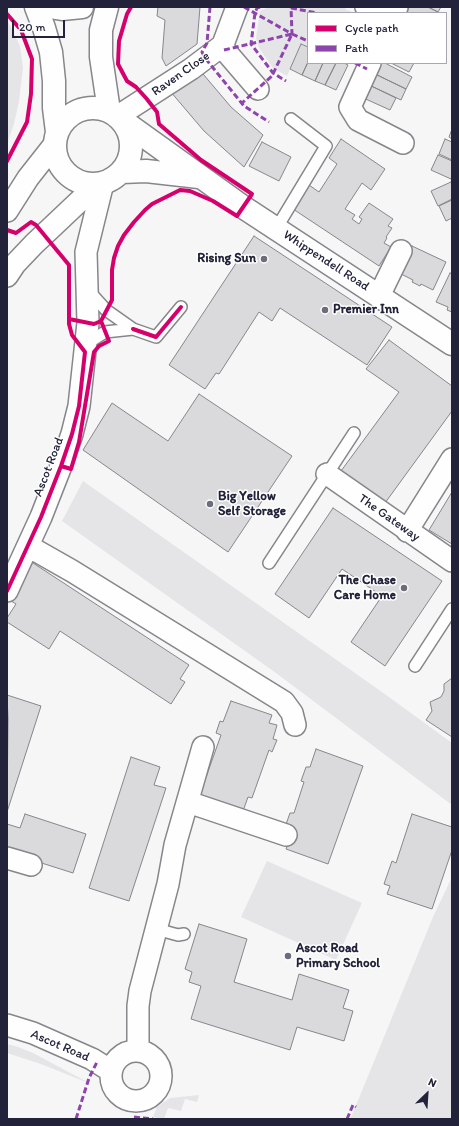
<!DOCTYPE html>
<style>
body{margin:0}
#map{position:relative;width:459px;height:1126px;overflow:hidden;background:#f6f6f7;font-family:Itim,sans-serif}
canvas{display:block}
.frame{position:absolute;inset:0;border:8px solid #22223b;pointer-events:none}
.legend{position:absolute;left:307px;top:12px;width:140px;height:52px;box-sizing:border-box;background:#fff;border:1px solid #a7a7b1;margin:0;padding:5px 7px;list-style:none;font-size:12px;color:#22223b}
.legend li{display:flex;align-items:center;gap:8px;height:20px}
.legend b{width:20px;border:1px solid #a7a7b1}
.north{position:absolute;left:407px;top:1074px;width:40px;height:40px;-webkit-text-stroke:3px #fff;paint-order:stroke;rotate:25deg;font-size:11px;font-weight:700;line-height:16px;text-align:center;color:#22223b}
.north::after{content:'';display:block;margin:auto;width:14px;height:18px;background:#22223b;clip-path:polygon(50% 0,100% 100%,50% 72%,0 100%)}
.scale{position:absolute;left:12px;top:20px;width:53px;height:18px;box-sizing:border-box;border:2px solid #22223b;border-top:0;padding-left:5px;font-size:12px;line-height:14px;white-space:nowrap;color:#22223b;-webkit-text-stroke:3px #fff;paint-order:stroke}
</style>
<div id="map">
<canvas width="459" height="1126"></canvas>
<div class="frame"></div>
<ul class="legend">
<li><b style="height:5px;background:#d6006c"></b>Cycle path</li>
<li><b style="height:5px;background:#8e44ad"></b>Path</li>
</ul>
<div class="north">N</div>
<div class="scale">20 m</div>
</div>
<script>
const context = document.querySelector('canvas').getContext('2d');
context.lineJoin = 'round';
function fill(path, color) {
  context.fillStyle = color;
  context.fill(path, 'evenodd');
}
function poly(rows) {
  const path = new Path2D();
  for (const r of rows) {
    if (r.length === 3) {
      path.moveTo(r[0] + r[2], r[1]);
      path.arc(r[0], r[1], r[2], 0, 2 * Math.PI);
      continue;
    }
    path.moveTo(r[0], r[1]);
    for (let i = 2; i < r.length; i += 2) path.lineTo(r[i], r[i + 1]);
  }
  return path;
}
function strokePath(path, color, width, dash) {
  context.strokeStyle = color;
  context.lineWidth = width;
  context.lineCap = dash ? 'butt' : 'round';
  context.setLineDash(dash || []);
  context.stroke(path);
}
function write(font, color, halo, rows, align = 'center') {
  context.font = font + ' Itim,sans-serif';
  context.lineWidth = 3;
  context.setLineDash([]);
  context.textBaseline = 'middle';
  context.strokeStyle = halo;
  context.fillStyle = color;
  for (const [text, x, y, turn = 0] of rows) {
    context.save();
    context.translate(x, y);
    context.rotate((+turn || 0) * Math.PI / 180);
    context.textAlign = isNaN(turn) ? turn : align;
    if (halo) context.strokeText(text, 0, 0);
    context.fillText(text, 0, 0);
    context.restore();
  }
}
fill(poly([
 [269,7,346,7,345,9,354,13,308,13,308,47,301,44,287,76,273,68,259,48,256,38,260,11],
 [7,19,20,46,23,68,19,101,14,124,7,144],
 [83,481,389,697,452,743,452,805,276,673,62,521],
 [267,861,362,903,336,960,241,917],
 [452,877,452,1119,350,1119,357,1103,433,917],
 [7,1044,18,1047,33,1053,91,1084,41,1064,7,1053],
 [199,1095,197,1102,185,1099,181,1111,168,1108,164,1119,153,1117,157,1107,170,1098]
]), '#e5e5e8');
const building = poly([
 [158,7,200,7,197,44,166,66,162,58,165,20,157,16,158,7],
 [409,7,428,7,438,12,438,13,410,13,407,12,409,7],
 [428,7,441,7,438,12,428,7],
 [301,44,308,47,308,62,302,75,290,69,301,44],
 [308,62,308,63,323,63,315,81,302,75,308,62],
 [323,63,336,63,325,85,315,81,323,63],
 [336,63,344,63,348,65,336,90,325,85,336,63],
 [375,63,385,63,412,77,406,89,371,72,375,63],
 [391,63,414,63,409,72,391,63],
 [198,68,231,107,263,135,244,167,204,131,170,91,198,68],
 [371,72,406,89,401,100,365,83,371,72],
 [365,83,396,98,390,110,359,96,365,83],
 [452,129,452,139,449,137,452,129],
 [341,139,385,169,371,190,362,183,345,209,355,215,352,219,359,224,362,219,359,217,369,203,393,219,388,226,392,228,386,237,387,238,384,243,391,247,379,266,293,209,309,185,319,192,337,164,329,158,341,139],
 [445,139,452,142,452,160,439,154,445,139],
 [262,142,291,157,279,181,249,166,262,142],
 [438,155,452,161,452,176,451,179,431,170,438,155],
 [451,182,452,184,452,199,438,206,431,191,451,182],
 [452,200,452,218,446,221,439,206,452,200],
 [254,236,392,327,367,365,280,308,272,321,259,312,221,371,219,374,216,373,205,389,169,365,254,236],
 [412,246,446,262,433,290,421,284,420,286,412,282,413,280,399,273,412,246],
 [450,273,452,274,452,312,447,310,448,307,436,302,450,273],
 [389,340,452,386,452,411,385,503,341,471,399,392,366,369,389,340],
 [199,394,292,456,228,552,83,450,112,403,168,441,199,394],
 [452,492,452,544,429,530,452,492],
 [333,508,442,581,385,666,351,642,382,596,342,569,309,618,275,594,333,508],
 [30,561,189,665,180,679,185,682,171,704,60,631,49,649,7,622,7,618,16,604,8,599,30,561],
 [452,678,452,737,426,720,432,711,430,702,441,697,444,691,444,684,452,678],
 [7,695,41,706,7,812,8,718,7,695],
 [231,701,272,715,269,723,277,725,273,739,277,740,272,752,269,750,252,798,248,797,242,814,199,797,221,735,216,733,220,721,223,722,231,701],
 [316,749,363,766,328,864,286,849,292,833,284,830,290,813,294,813,304,782,301,781,306,767,310,767,316,749],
 [131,757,160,767,154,785,166,788,129,901,89,888,131,757],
 [25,814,86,834,73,873,7,852,7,824,20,828,25,814],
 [412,814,452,827,452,850,432,909,387,894,390,886,384,884,392,861,396,863,412,814],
 [199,924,247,939,234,982,292,1000,299,974,349,990,343,1008,353,1011,344,1041,297,1027,290,1050,191,1019,201,986,189,982,192,972,185,969,199,924]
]);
fill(building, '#dadadd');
strokePath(building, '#86868b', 1);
const lane = poly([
 [276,229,326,146,291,119],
 [88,290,106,310,133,329,156,337,181,307],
 [86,344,105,332,133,329],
 [269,563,354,433],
 [415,666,452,609],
 [156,929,178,935,184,934]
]);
const street = poly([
 [237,7,222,47,258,89],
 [366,7,376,13],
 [394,13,397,7],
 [370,63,350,107,358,120,403,143],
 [118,116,191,69,223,45],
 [7,211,28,178,54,145],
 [7,276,15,264,34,244,88,193,96,184],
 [379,296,401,251],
 [327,474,452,561],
 [407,531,452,459],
 [28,546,72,571,284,702,292,713,295,725],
 [7,591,41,517,61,466,72,434,79,406,88,323,86,252,103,183],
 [188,802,286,835],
 [7,858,31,865],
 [7,1025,33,1033,92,1059,111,1071],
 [138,1051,138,1006,140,991,168,884,175,845,203,747],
 [136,1076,25]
]);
const secondary = poly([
 [36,7,44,28,51,52,54,81,54,108,57,132],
 [107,7,101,30,101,57,109,111],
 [93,146,38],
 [123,121,243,207,452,344],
 [122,172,146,171,199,177]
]);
const primary = poly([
 [49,7,62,9,82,7]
]);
strokePath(lane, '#86868b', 14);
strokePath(street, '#86868b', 24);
strokePath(secondary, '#86868b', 25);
strokePath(primary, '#86868b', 25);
strokePath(lane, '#fefefe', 11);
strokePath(street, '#fefefe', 21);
strokePath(secondary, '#fefefe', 22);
strokePath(primary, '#fefefe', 22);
strokePath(poly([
 [210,7,207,43,202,52,205,58,244,106,269,122],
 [244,7,292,34,291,7],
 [260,7,257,8,255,13,251,44,273,73,286,81],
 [291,8,317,13],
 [292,34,308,41],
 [224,50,292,34,272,76,242,103],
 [355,63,367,69],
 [134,1117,153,1119],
 [76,1119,89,1078,97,1062],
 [347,1119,353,1105,356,1107]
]), '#8e44ad', 3, [6, 3]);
strokePath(poly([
 [7,14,21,30,32,59,31,94,27,122,7,161],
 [7,230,16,233,31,222,36,225,69,265,69,324,72,335,85,352,79,406,72,434,61,466,41,517,7,591],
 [69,319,94,324,101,321,112,300,112,270,114,258,118,246,124,235,134,222,145,210,152,204,180,190,190,191,213,201,237,216,252,194,201,160,159,124,157,112,146,98,136,87,127,81,118,64,119,41,127,14,131,7],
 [133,329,156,337,181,307],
 [61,466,71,469,79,442,94,352,99,346,109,341,101,321]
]), '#d6006c', 4);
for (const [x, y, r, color] of [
 [264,259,4,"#6c6c7d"],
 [325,310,4,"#6c6c7d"],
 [210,504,4,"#6c6c7d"],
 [404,588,4,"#6c6c7d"],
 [288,956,4,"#6c6c7d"]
]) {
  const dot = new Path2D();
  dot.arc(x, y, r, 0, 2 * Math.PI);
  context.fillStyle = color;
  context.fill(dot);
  strokePath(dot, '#fff', 1.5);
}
write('13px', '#22223b', '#fff', [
 ["Raven Close",181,74,-35],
 ["Whippendell Road",326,261,33],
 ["Ascot Road",49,467,-69],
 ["The Gateway",389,518,35],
 ["Ascot Road",60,1046,23]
]);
write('bold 13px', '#22223b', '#fff', [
 ["Rising Sun",256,259,"right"],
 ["Premier Inn",333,310],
 ["Big Yellow",218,497],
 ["Self Storage",218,512],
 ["The Chase",396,581,"right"],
 ["Care Home",396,596,"right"],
 ["Ascot Road",296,949],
 ["Primary School",296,964]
], 'left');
</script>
